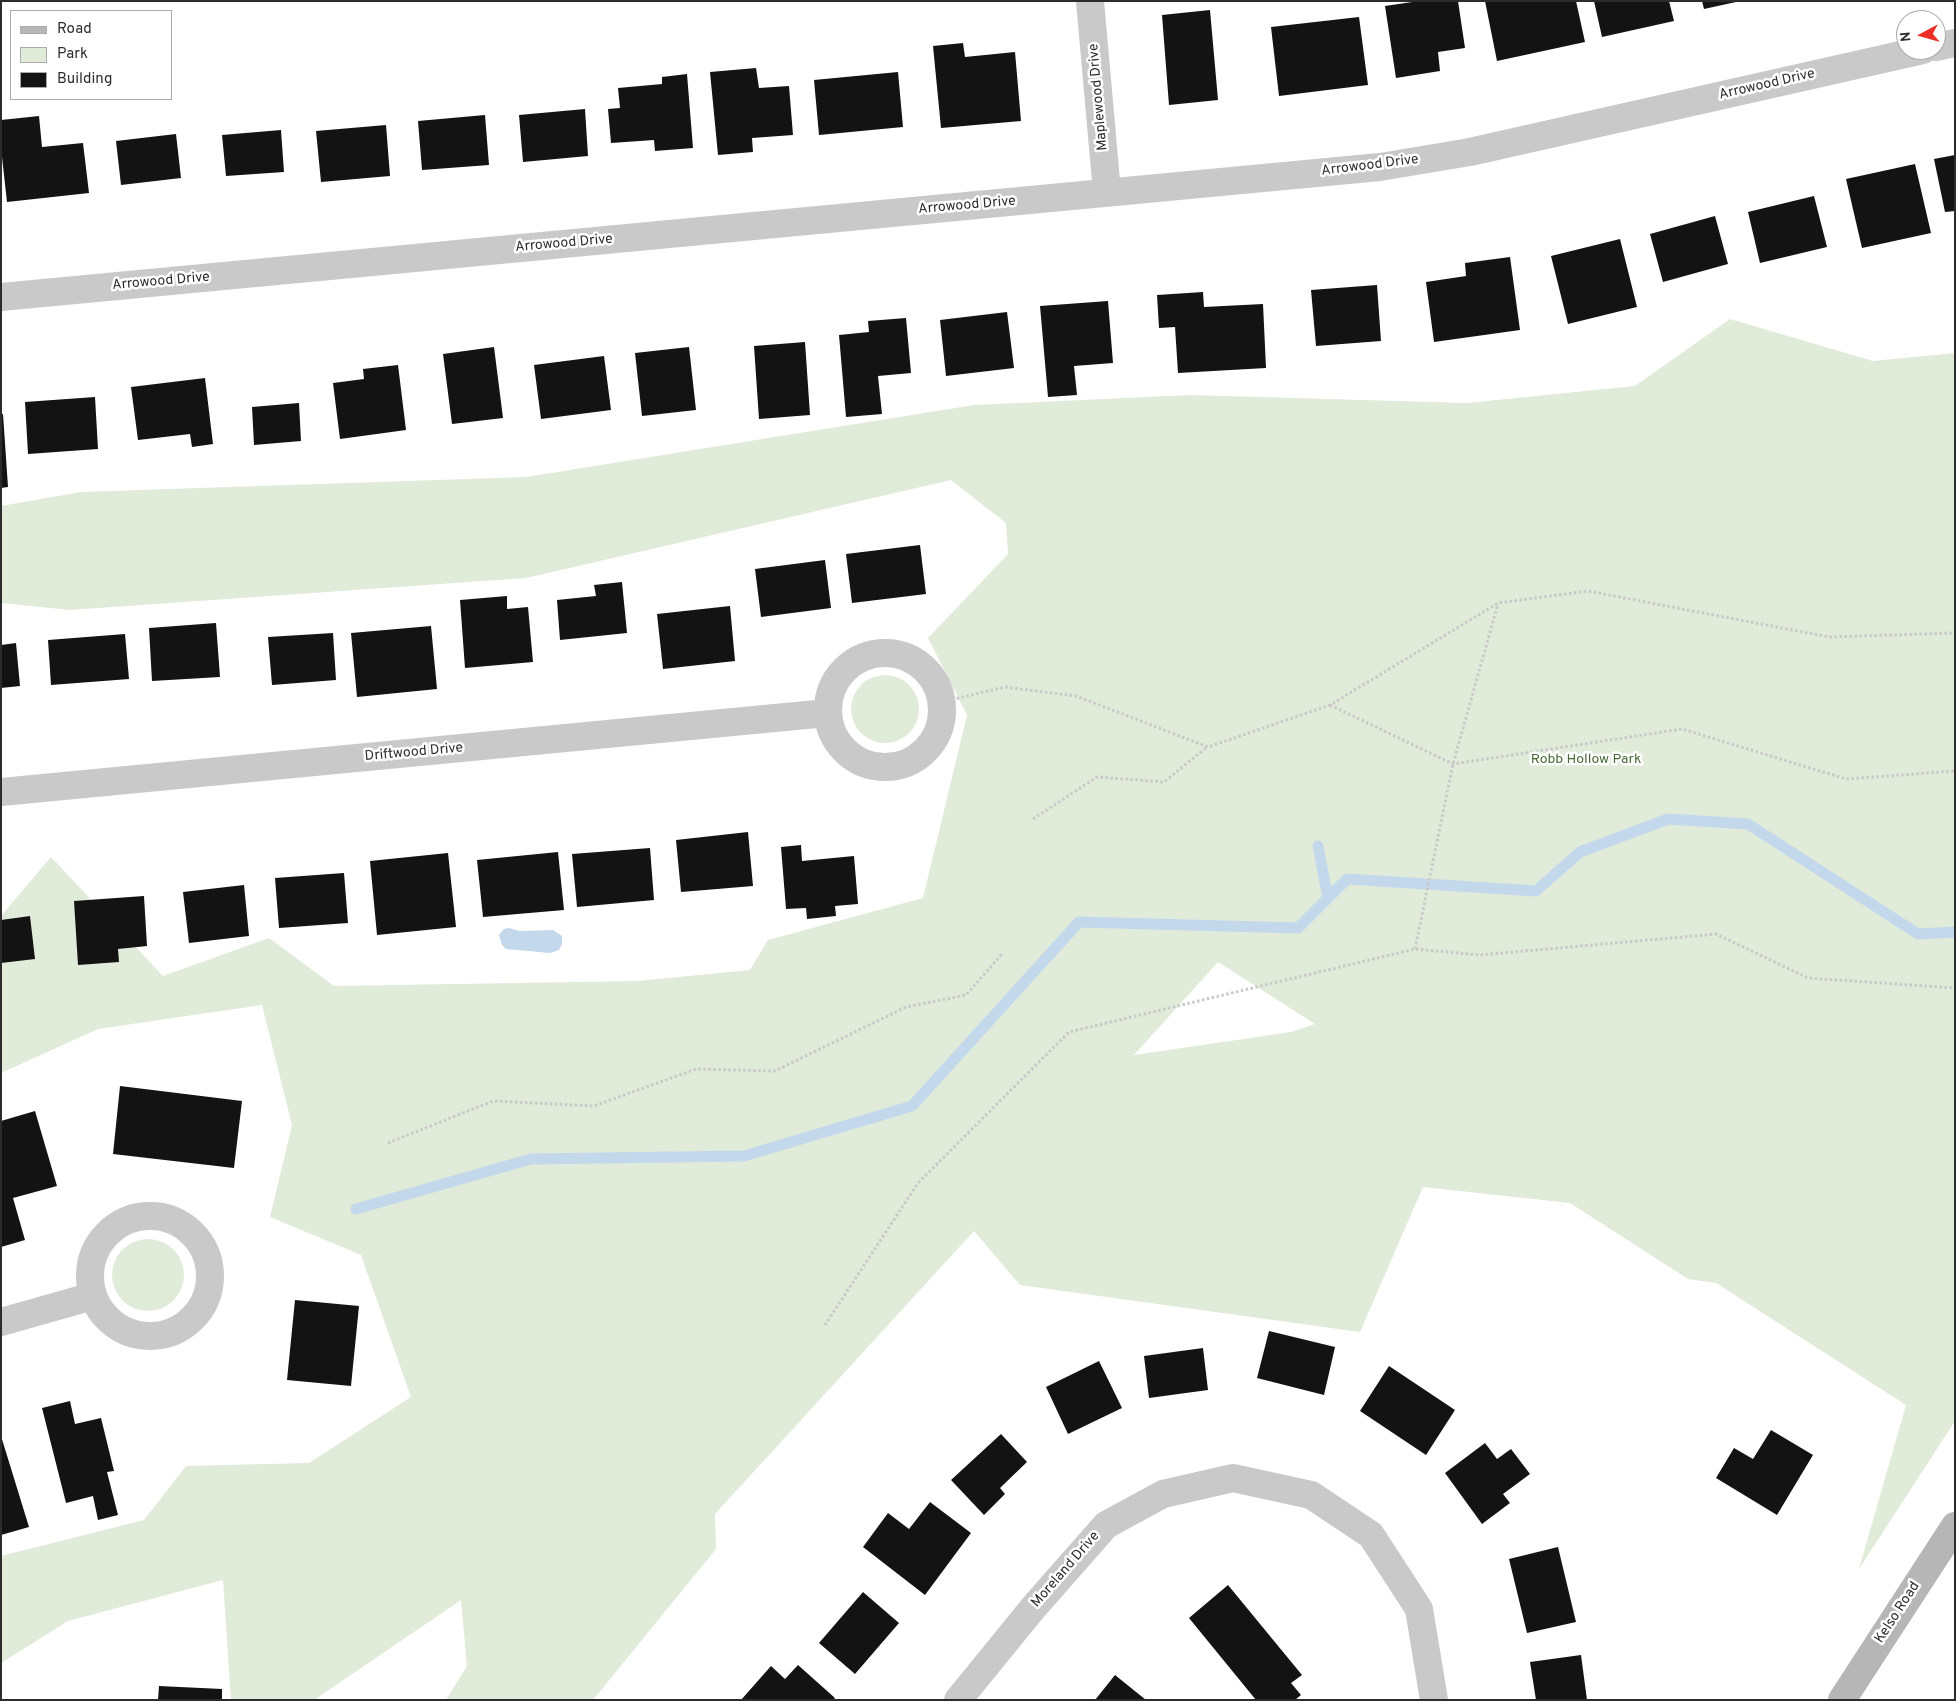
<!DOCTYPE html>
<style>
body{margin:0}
#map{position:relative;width:1956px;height:1701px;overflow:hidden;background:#fff;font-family:Overpass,sans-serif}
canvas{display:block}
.frame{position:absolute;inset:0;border:2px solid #2c2c2c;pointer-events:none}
.legend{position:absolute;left:10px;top:10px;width:162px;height:90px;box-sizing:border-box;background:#fff;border:1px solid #ababab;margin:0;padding:6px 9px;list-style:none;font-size:15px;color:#2c2c2c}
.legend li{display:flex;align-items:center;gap:10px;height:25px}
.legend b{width:25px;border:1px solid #ababab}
.north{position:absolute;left:1896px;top:10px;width:50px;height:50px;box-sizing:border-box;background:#fff;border:1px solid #ababab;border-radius:50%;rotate:264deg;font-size:14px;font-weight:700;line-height:20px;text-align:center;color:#2c2c2c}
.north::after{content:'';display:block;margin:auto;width:18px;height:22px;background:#ec2f26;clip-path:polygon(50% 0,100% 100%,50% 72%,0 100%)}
</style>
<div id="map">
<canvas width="1956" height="1701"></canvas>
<div class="frame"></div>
<ul class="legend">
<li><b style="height:6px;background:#b6b6b6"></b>Road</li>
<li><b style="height:14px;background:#e0ebd9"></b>Park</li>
<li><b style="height:14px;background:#131313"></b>Building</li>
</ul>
<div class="north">N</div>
</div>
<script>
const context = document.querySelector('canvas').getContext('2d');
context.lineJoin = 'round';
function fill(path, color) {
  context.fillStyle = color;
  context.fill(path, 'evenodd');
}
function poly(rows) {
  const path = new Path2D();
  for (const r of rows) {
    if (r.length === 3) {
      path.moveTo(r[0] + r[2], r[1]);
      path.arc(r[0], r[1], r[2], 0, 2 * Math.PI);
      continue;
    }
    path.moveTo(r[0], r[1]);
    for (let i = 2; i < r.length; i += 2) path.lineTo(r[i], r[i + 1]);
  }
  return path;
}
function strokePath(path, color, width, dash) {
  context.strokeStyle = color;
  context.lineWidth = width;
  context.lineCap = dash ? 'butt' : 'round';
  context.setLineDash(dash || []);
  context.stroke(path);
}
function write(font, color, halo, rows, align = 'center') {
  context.font = font + ' Overpass,sans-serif';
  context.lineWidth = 5;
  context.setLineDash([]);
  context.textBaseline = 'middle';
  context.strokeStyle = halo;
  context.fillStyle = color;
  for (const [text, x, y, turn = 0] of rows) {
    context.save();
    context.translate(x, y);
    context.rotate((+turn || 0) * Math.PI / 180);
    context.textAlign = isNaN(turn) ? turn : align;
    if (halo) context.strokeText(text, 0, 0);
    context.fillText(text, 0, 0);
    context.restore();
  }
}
fill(poly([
 [1730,319,1873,361,1955,353,1955,1421,1859,1569,1906,1405,1716,1283,1688,1279,1570,1203,1423,1187,1360,1332,1020,1285,974,1231,715,1514,716,1549,593,1700,446,1700,467,1666,461,1600,314,1700,231,1700,223,1580,68,1621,1,1663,1,1556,144,1520,186,1466,309,1463,411,1397,361,1255,270,1217,292,1125,262,1005,98,1029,1,1073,1,916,51,857,163,976,269,938,334,986,637,981,750,970,768,940,923,898,967,715,928,638,1008,554,1006,523,951,480,526,578,70,610,1,603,1,506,81,492,526,477,974,405,1190,395,1467,403,1635,386],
 [1218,962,1315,1024,1291,1032,1134,1055],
 [885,709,34],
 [148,1275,36]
]), '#e0ebd9');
fill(poly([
 [509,928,519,931,553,930,562,936,562,944,559,950,550,953,506,949,502,945,499,935,504,929]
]), '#c4d8ec');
strokePath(poly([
 [1318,846,1328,898],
 [356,1209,531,1159,744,1156,912,1106,1079,922,1298,928,1347,879,1536,891,1580,852,1668,819,1748,824,1918,934,1955,932]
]), '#c4d8ec', 11);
fill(poly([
 [1419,1,1458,1,1465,48,1438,52,1440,71,1396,78,1385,6],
 [1485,1,1576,1,1585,42,1497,61],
 [1594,1,1669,1,1674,21,1602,37],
 [1702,1,1736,1,1736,2,1704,9],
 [1210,10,1218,100,1169,105,1162,15],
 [1359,17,1368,85,1279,96,1271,27],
 [963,43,965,57,1015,52,1021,121,941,128,933,46],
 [756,68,759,88,789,86,793,135,752,138,753,152,718,155,710,72],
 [898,72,903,127,819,135,814,80],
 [687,74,693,148,655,151,654,140,611,143,608,109,620,108,618,88,662,84,662,77],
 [585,109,588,156,523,162,519,115],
 [485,115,489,165,422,170,418,121],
 [39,116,42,147,83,143,89,193,7,202,1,148,1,120],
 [386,125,390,176,321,182,316,131],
 [281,130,284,172,226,176,222,135],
 [176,134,181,178,121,185,116,141],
 [1955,155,1955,211,1945,212,1934,159],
 [1915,164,1931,233,1862,248,1846,179],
 [1814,196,1827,247,1760,263,1748,212],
 [1715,216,1728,264,1663,282,1650,234],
 [1620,239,1637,307,1568,324,1551,256],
 [1510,257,1520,330,1434,342,1426,282,1466,276,1465,263],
 [1377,285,1381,341,1316,346,1311,290],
 [1203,292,1204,307,1263,304,1266,368,1178,373,1175,327,1159,328,1157,295],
 [1108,301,1113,363,1074,366,1077,395,1048,397,1040,306],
 [1007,312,1014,368,946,376,940,320],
 [906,318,911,373,878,376,882,414,846,417,839,335,869,332,868,321],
 [805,342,810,415,759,419,754,346],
 [494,347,503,418,452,424,443,354],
 [689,347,696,410,642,416,635,353],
 [604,356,611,410,541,419,534,365],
 [398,365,406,430,340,439,333,383,364,379,363,369],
 [205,378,213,444,192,447,190,434,138,440,131,387],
 [95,397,98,449,28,454,25,402],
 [299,403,301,441,254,445,252,407],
 [1,414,3,414,8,487,1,488],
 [920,545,926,594,852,603,846,554],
 [825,560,831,608,761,617,755,569],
 [622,582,627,633,560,640,557,600,596,596,594,585],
 [507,596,507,609,528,607,533,662,465,668,460,600],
 [730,606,735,661,663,669,657,614],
 [216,623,220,677,152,681,149,628],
 [431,626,437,689,357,697,351,633],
 [333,633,336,680,272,685,268,637],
 [125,634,129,679,51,685,48,640],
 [16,643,20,686,1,688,1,645],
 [748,832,753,886,681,892,676,840],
 [801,845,802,861,854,856,858,904,835,906,836,916,807,919,806,908,786,909,781,847],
 [650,848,654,900,577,907,572,854],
 [558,852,564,910,483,917,477,860],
 [448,853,456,927,377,935,370,861],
 [344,873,348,923,279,928,275,878],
 [244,885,249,936,189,943,183,892],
 [144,896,147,946,118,949,119,962,78,965,74,901],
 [30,916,35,959,1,963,1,920],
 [120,1086,242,1101,234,1168,113,1154],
 [35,1111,57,1186,13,1198,25,1240,1,1247,1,1121],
 [295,1300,359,1306,351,1386,287,1380],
 [1269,1331,1335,1347,1324,1395,1257,1378],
 [1203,1348,1208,1390,1149,1398,1144,1356],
 [1099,1361,1122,1408,1068,1434,1046,1387],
 [1389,1366,1455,1410,1426,1455,1360,1411],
 [70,1401,75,1424,101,1418,114,1471,107,1472,118,1515,98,1520,93,1496,66,1503,42,1408],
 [1771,1430,1813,1455,1777,1515,1716,1478,1734,1448,1753,1459],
 [1001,1434,1027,1462,1000,1488,1005,1494,984,1515,951,1480],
 [1,1436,29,1527,1,1535],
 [1485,1443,1497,1459,1511,1449,1530,1474,1503,1494,1510,1503,1482,1524,1445,1473],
 [930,1502,971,1533,925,1595,863,1547,888,1513,909,1529],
 [1558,1547,1576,1622,1527,1633,1509,1559],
 [1228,1585,1302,1675,1291,1683,1301,1695,1295,1700,1256,1700,1189,1618],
 [863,1592,899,1623,855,1674,819,1643],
 [1581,1655,1587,1700,1536,1700,1530,1662],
 [798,1665,835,1698,833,1700,741,1700,771,1666,785,1679],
 [1115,1675,1146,1700,1095,1700],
 [159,1686,222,1689,222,1700,158,1700]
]), '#131313');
strokePath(poly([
 [942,702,1005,687,1076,696,1208,747,1330,705,1498,603,1588,591,1829,637,1955,633],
 [1330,705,1453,764,1682,729,1846,779,1955,771],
 [1033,819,1097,777,1164,782,1207,747],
 [1415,949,1453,764,1498,604],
 [388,1143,493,1101,594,1106,696,1069,775,1071,906,1007,966,995,1002,954],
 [825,1325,918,1183,1069,1032,1415,949,1480,955,1716,934,1808,978,1955,988]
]), '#c9c9c9', 3, [2.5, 2.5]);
strokePath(poly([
 [1090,1,1107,192],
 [1936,47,1955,43],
 [1,297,1380,167,1470,152,1923,50],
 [885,710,57],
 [1,792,827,713],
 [150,1276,60],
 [1,1322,93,1296],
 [958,1700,1033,1608,1106,1525,1163,1494,1233,1478,1311,1495,1371,1535,1419,1609,1434,1700]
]), '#c9c9c9', 28);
strokePath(poly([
 [1842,1700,1955,1526]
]), '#b6b6b6', 28);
write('14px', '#2c2c2c', '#fff', [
 ["Arrowood Drive",1767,85,-13],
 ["Maplewood Drive",1099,97,-95],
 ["Arrowood Drive",1370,166,-7],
 ["Arrowood Drive",967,206,-5],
 ["Arrowood Drive",564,244,-5],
 ["Arrowood Drive",161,282,-5],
 ["Driftwood Drive",414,753,-5],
 ["Moreland Drive",1066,1570,-49],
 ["Kelso Road",1898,1613,-57]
]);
write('14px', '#496a38', '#fff', [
 ["Robb Hollow Park",1586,760]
]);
</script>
